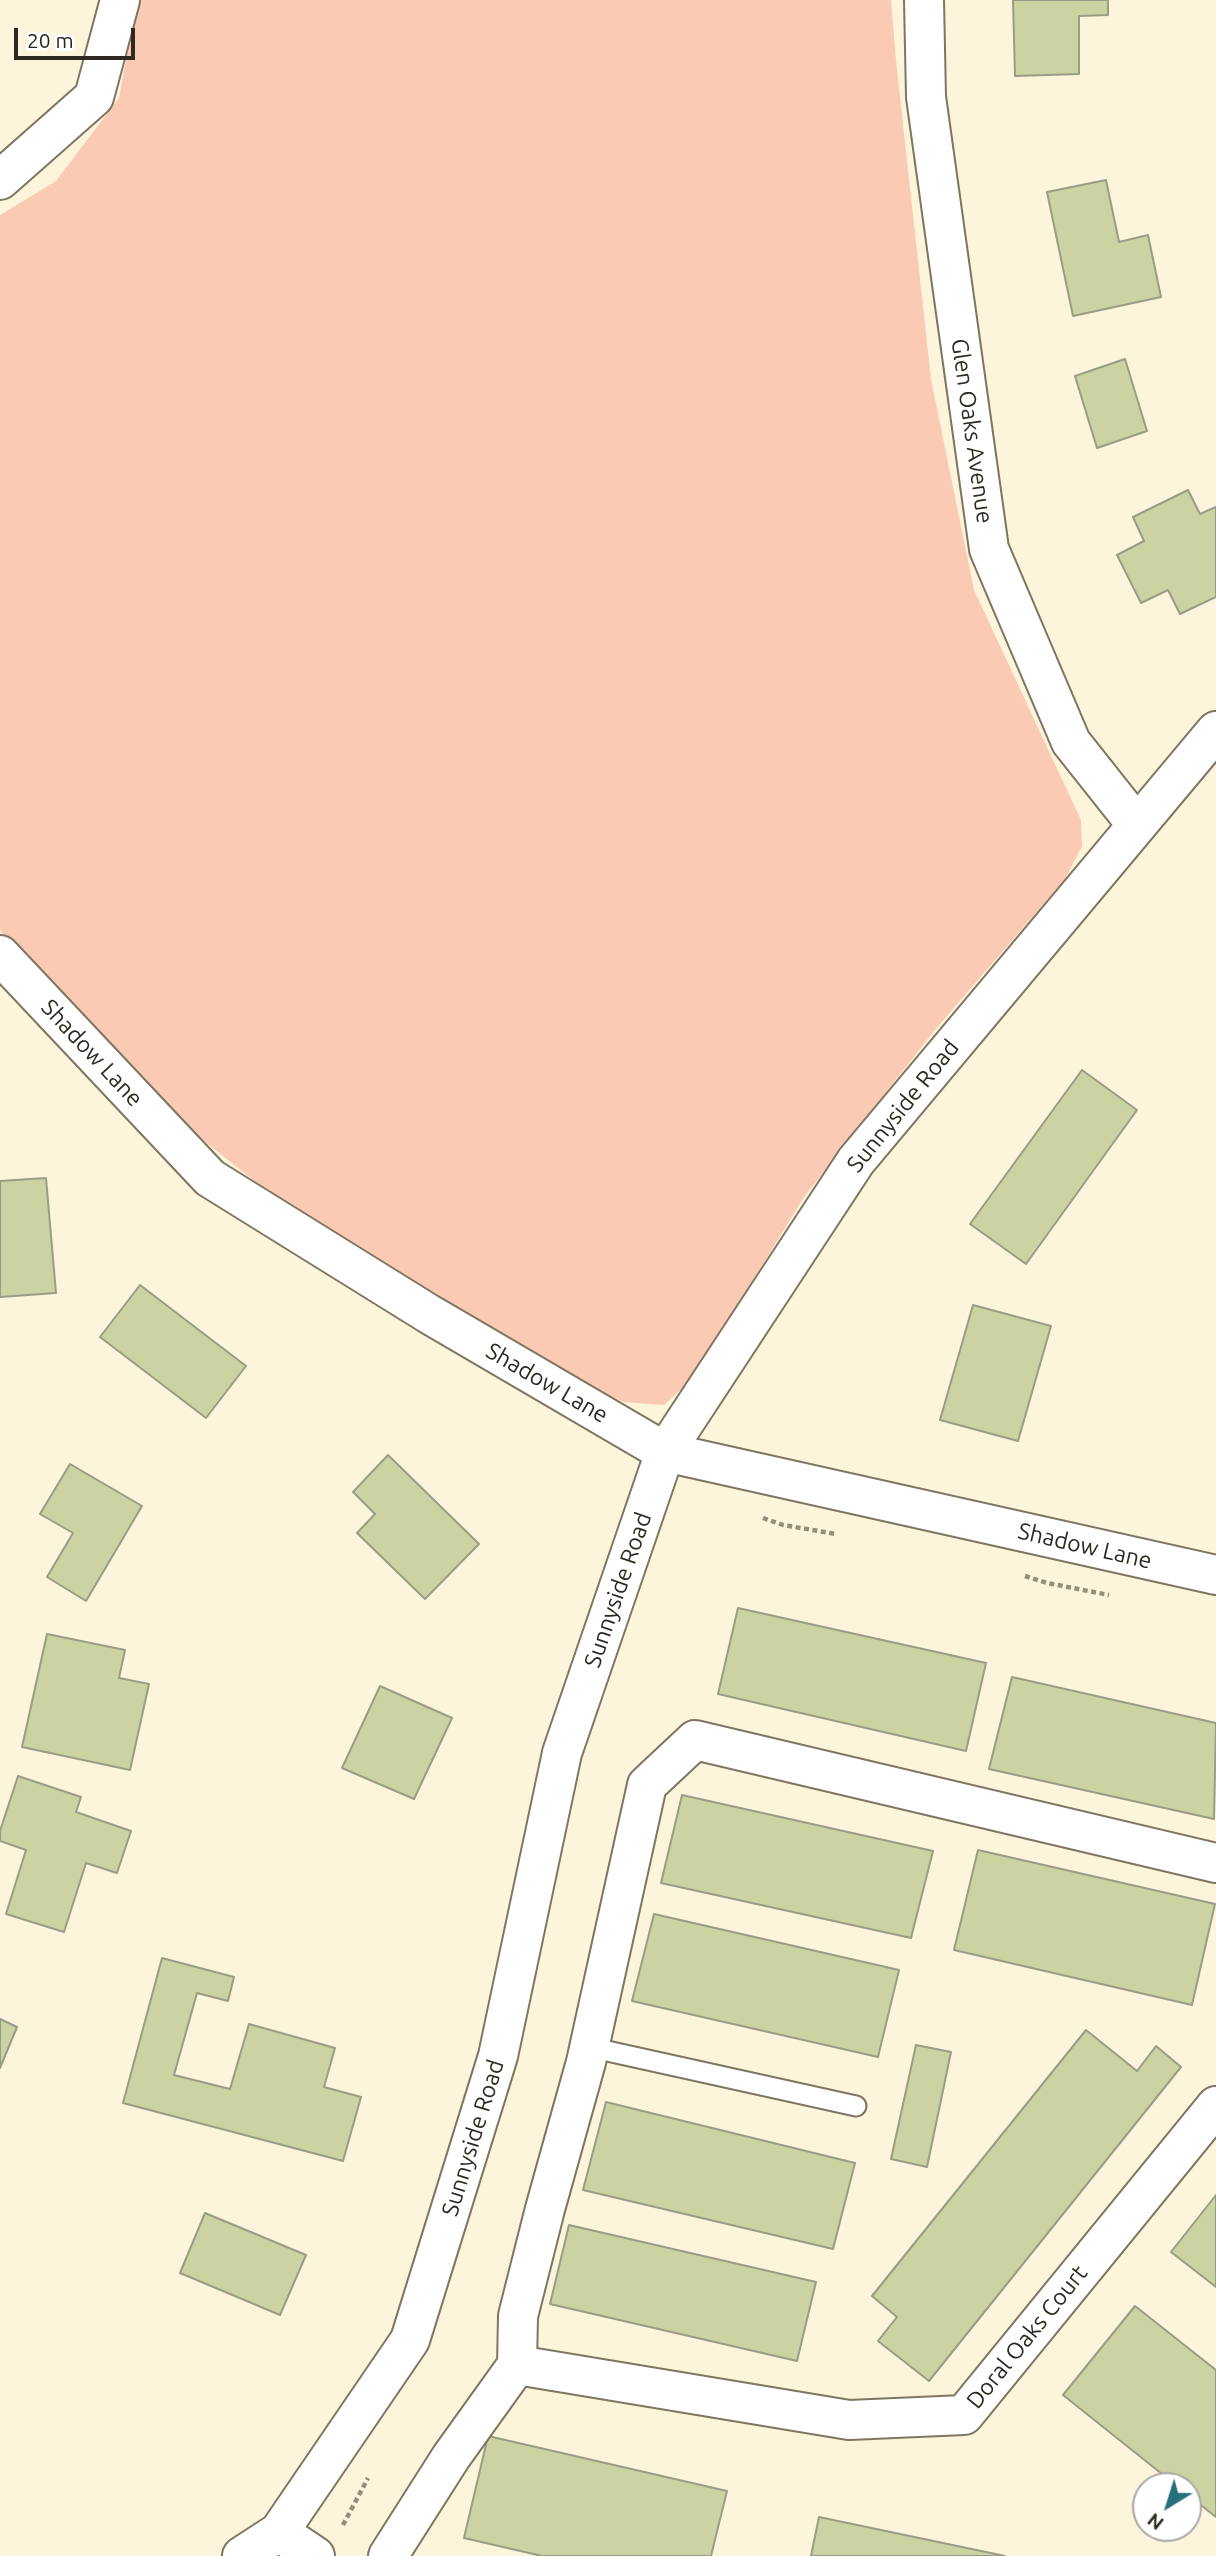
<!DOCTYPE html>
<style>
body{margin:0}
#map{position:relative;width:1216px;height:2556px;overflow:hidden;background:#fcf4db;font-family:Ubuntu,sans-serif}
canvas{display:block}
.north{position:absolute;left:1132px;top:2472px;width:70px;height:70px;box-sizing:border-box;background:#fff;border:2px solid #aba9a6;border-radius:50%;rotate:218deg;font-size:19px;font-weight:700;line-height:28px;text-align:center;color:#2d2920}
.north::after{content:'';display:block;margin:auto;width:24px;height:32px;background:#276f7a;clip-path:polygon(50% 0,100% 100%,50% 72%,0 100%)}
.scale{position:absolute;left:14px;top:28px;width:121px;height:32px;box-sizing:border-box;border:4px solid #2d2920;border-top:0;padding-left:9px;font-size:21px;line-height:24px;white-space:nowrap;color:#2d2920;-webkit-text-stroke:5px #fff;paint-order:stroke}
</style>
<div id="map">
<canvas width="1216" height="2556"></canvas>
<div class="north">N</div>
<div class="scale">20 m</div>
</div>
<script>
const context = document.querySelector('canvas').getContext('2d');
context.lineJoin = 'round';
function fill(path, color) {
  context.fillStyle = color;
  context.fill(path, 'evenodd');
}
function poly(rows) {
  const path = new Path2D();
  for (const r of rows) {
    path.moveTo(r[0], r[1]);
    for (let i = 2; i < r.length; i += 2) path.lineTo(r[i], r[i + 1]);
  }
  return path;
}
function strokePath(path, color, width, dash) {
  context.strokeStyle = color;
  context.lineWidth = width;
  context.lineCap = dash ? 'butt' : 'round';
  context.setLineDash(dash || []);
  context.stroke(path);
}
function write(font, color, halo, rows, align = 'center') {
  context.font = font + ' Ubuntu,sans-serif';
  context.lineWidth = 5;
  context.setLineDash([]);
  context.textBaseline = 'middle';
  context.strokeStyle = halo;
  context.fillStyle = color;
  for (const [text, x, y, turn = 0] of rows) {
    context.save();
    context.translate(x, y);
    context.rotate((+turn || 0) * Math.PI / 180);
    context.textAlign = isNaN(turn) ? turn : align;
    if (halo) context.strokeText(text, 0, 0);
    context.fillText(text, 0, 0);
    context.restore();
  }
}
fill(poly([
 [137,0,891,0,896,60,931,379,974,590,1081,820,1082,846,1065,879,934,1031,804,1197,693,1378,664,1405,624,1402,581,1384,376,1271,263,1188,173,1116,31,975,0,930,0,215,56,181,119,98]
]), '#facab4');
const building = poly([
 [1013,0,1108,0,1108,15,1079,16,1079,74,1015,76,1013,0],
 [1106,180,1119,242,1148,235,1161,297,1073,316,1047,192,1106,180],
 [1125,359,1147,431,1097,448,1075,376,1125,359],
 [1188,490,1200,514,1216,507,1216,597,1180,614,1168,590,1141,603,1117,555,1144,541,1133,517,1188,490],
 [1082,1070,1137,1110,1026,1264,970,1224,1082,1070],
 [46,1178,56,1293,0,1297,0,1181,46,1178],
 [140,1285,246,1366,206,1418,100,1337,140,1285],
 [973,1305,1051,1326,1018,1441,940,1420,973,1305],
 [388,1455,479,1544,425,1599,357,1533,375,1514,353,1492,388,1455],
 [70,1464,142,1506,86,1601,47,1577,73,1533,40,1514,70,1464],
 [738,1608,986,1663,966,1751,718,1694,738,1608],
 [47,1634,125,1650,119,1678,149,1684,130,1770,22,1747,47,1634],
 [1012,1677,1216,1723,1214,1819,989,1769,1012,1677],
 [380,1686,452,1718,414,1799,342,1768,380,1686],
 [18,1776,81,1797,76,1812,131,1831,117,1873,86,1863,64,1932,6,1914,26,1850,0,1841,0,1831,18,1776],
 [682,1795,933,1851,911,1938,661,1883,682,1795],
 [978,1850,1215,1904,1192,2005,954,1950,978,1850],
 [654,1914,899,1970,878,2057,632,2001,654,1914],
 [162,1958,234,1977,228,2001,197,1993,174,2075,230,2089,249,2024,335,2048,324,2087,361,2097,343,2161,123,2103,162,1958],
 [0,2019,17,2027,0,2068,0,2019],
 [1086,2030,1137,2071,1156,2046,1181,2067,929,2381,878,2341,897,2317,872,2296,1086,2030],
 [916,2045,951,2052,927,2167,891,2159,916,2045],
 [606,2102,855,2163,833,2249,583,2190,606,2102],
 [1216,2195,1216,2287,1171,2252,1216,2195],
 [205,2213,306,2255,280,2315,180,2273,205,2213],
 [569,2225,816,2282,797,2361,550,2304,569,2225],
 [1135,2306,1216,2370,1216,2517,1188,2495,1188,2486,1177,2486,1063,2395,1135,2306],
 [488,2436,727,2491,711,2556,542,2556,464,2538,488,2436],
 [819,2517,1005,2556,811,2556,819,2517]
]);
fill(building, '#cbd3a2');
strokePath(building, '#999d86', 2);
const lane = poly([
 [589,2047,856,2106]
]);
const street = poly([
 [924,0,926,97,989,549,1071,742,1136,824],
 [0,180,94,97,120,0],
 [0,955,210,1178,429,1314,665,1452,1216,1575],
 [517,2365,849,2420,964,2415,1216,2106],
 [279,2532,315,2556],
 [242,2556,279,2532,410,2340,498,2056,562,1753,665,1452,856,1161,1216,731],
 [388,2556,451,2457,517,2365,518,2316,545,2209,586,2062,647,1785,695,1740,1216,1863]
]);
strokePath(lane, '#7e7660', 23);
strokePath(street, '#7e7660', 42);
strokePath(poly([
 [763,1518,783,1525,836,1534],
 [1025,1576,1047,1583,1109,1595],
 [343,2525,368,2478]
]), '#948e7d', 4.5, [5, 3.5]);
strokePath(lane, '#fff', 19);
strokePath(street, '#fff', 38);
write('23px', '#2d2920', '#fff', [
 ["Glen Oaks Avenue",972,431,82],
 ["Shadow Lane",92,1053,47],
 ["Sunnyside Road",903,1106,-51],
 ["Shadow Lane",547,1383,30],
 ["Shadow Lane",1085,1546,13],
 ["Sunnyside Road",618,1590,-71],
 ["Sunnyside Road",473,2138,-73],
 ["Doral Oaks Court",1027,2337,-51]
]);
</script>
